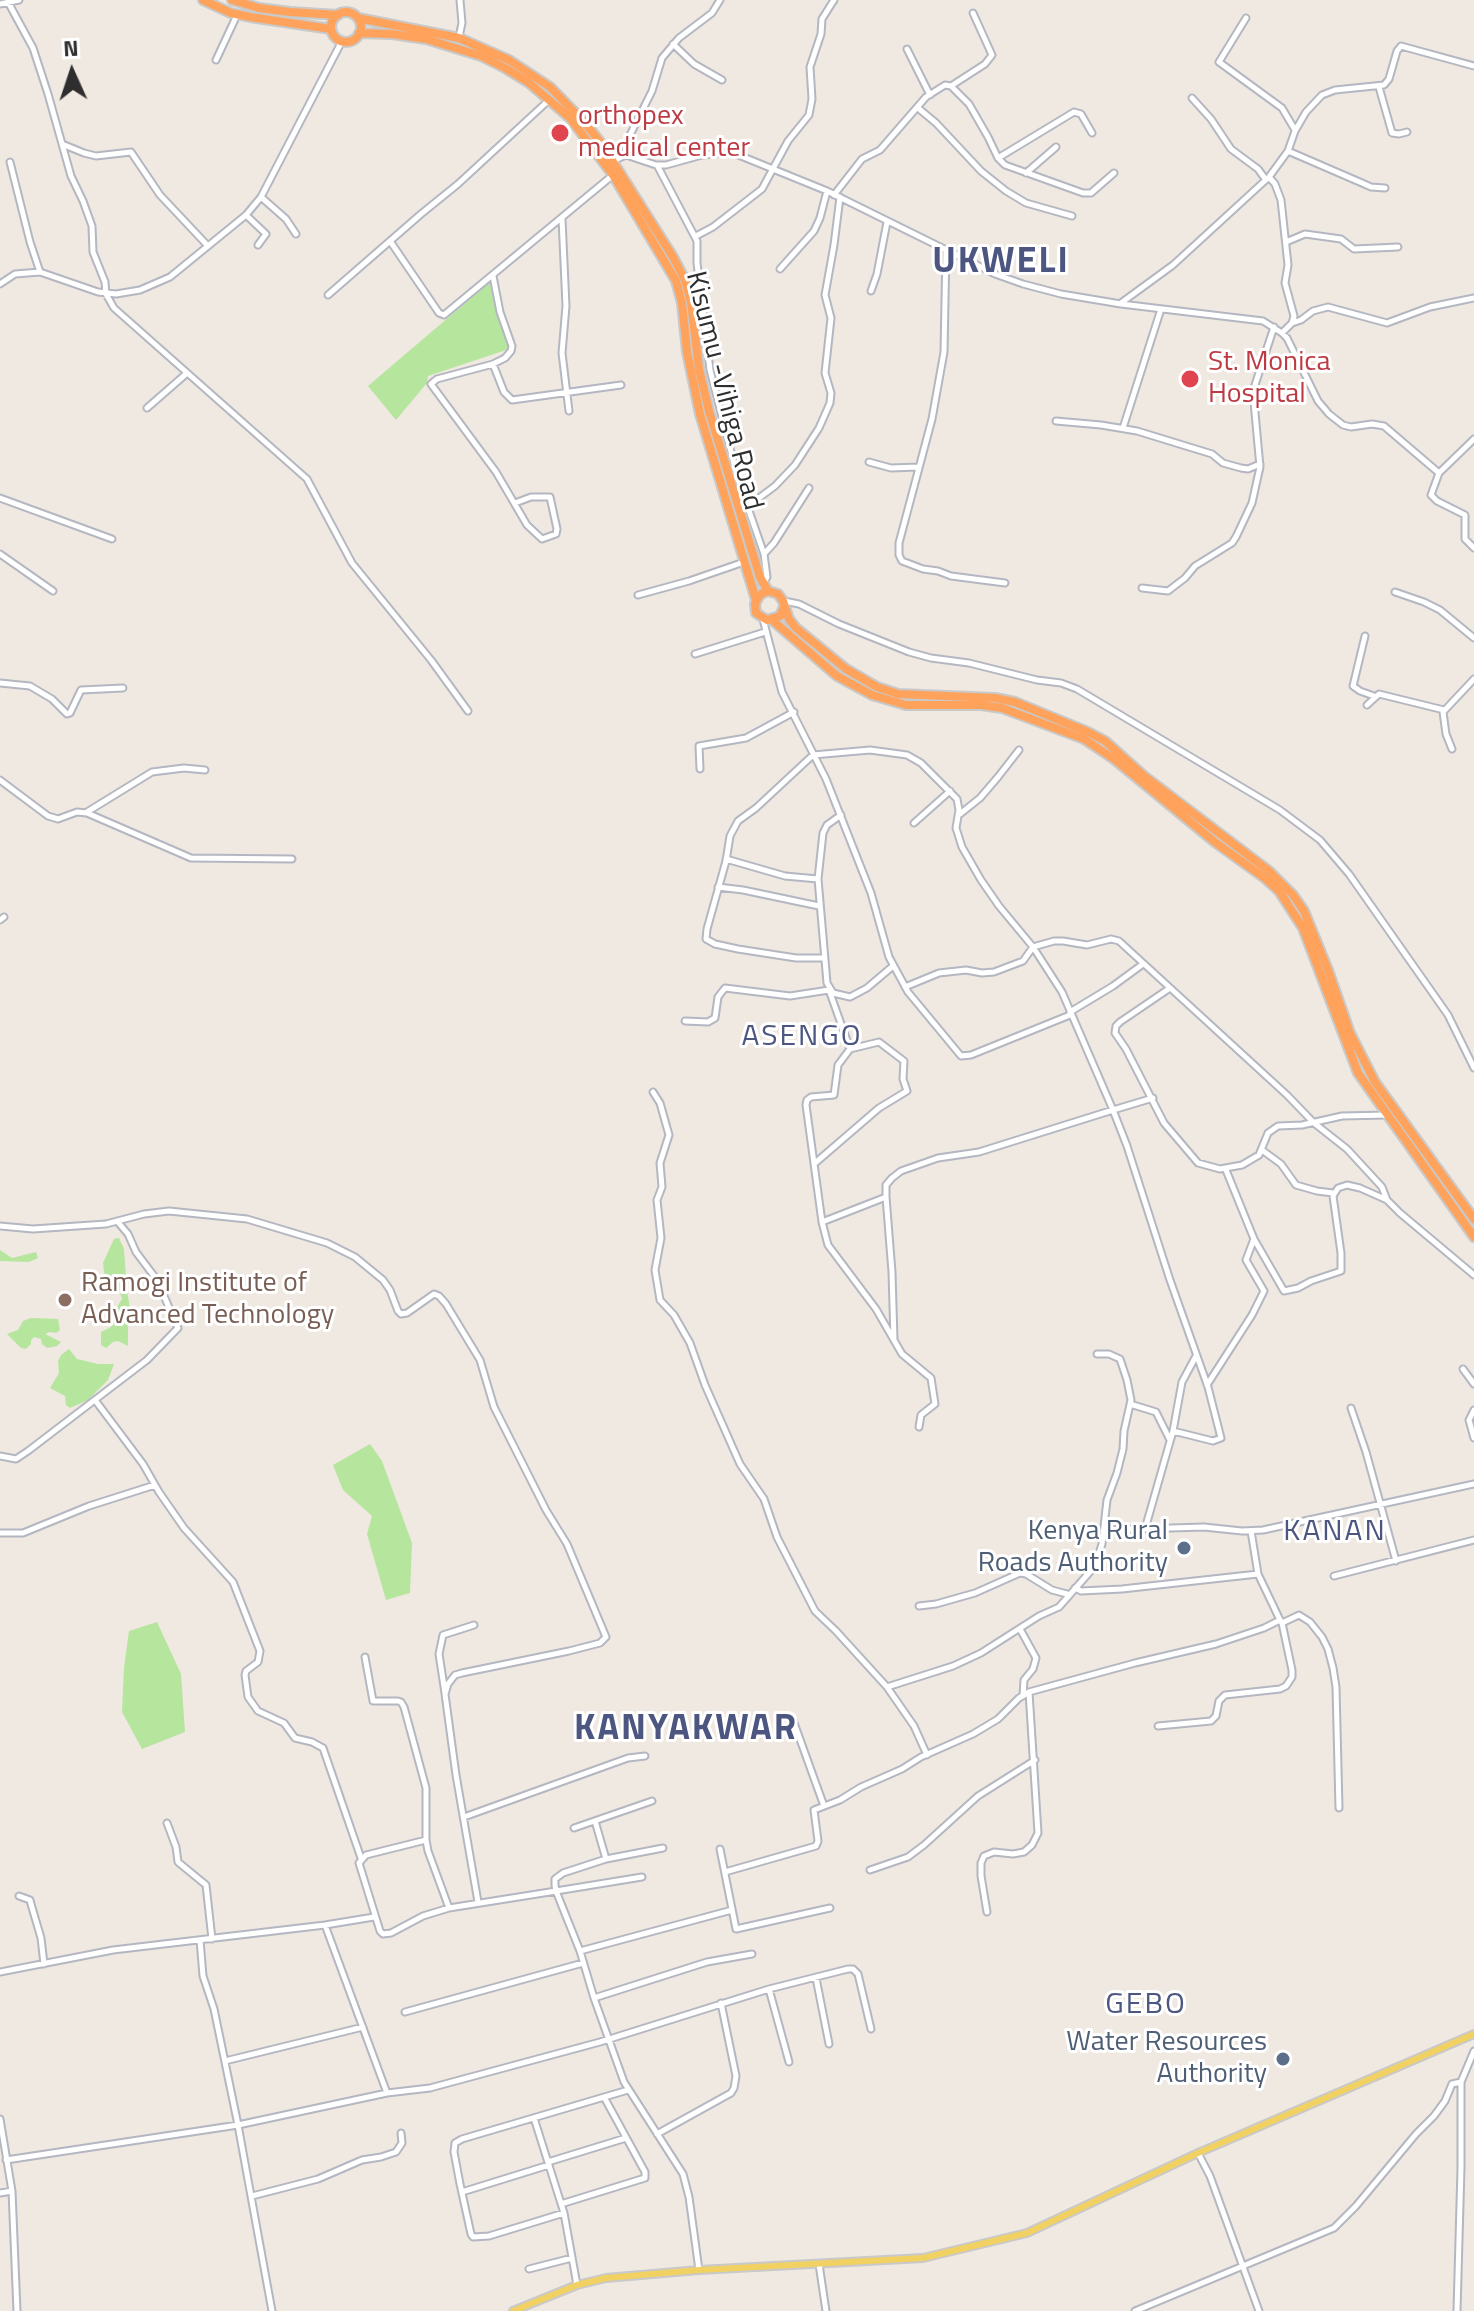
<!DOCTYPE html>
<style>
body{margin:0}
#map{position:relative;width:1474px;height:2311px;overflow:hidden;background:#efe9e1;font-family:"Titillium Web",sans-serif}
canvas{display:block}
.north{position:absolute;left:32px;top:32px;width:80px;height:80px;-webkit-text-stroke:6px #fff;paint-order:stroke;rotate:357deg;font-size:22px;font-weight:700;line-height:32px;text-align:center;color:#2e2e2e}
.north::after{content:'';display:block;margin:auto;width:28px;height:36px;background:#2e2e2e;clip-path:polygon(50% 0,100% 100%,50% 72%,0 100%)}
</style>
<div id="map">
<canvas width="1474" height="2311"></canvas>
<div class="north">N</div>
</div>
<script>
const context = document.querySelector('canvas').getContext('2d');
context.lineJoin = 'round';
function fill(path, color) {
  context.fillStyle = color;
  context.fill(path, 'evenodd');
}
function poly(rows) {
  const path = new Path2D();
  for (const r of rows) {
    if (r.length === 3) {
      path.moveTo(r[0] + r[2], r[1]);
      path.arc(r[0], r[1], r[2], 0, 2 * Math.PI);
      continue;
    }
    path.moveTo(r[0], r[1]);
    for (let i = 2; i < r.length; i += 2) path.lineTo(r[i], r[i + 1]);
  }
  return path;
}
function strokePath(path, color, width, dash) {
  context.strokeStyle = color;
  context.lineWidth = width;
  context.lineCap = dash ? 'butt' : 'round';
  context.setLineDash(dash || []);
  context.stroke(path);
}
function write(font, color, halo, rows, align = 'center') {
  context.font = font + ' "Titillium Web",sans-serif';
  context.lineWidth = 6;
  context.setLineDash([]);
  context.textBaseline = 'middle';
  context.strokeStyle = halo;
  context.fillStyle = color;
  for (const [text, x, y, turn = 0] of rows) {
    context.save();
    context.translate(x, y);
    context.rotate((+turn || 0) * Math.PI / 180);
    context.textAlign = isNaN(turn) ? turn : align;
    if (halo) context.strokeText(text, 0, 0);
    context.fillText(text, 0, 0);
    context.restore();
  }
}
fill(poly([
 [490,282,509,349,428,376,427,383,396,420,368,386],
 [119,1238,124,1249,127,1291,132,1319,128,1326,128,1346,118,1341,113,1342,106,1348,101,1345,101,1332,111,1327,114,1312,122,1299,119,1289,105,1278,103,1263,114,1239],
 [0,1250,12,1258,36,1252,38,1258,29,1262,0,1261],
 [31,1318,58,1319,60,1330,56,1333,50,1332,45,1334,61,1342,57,1346,47,1348,42,1344,41,1339,34,1337,31,1340,31,1344,26,1349,21,1348,7,1334,18,1330,23,1321],
 [69,1349,77,1359,98,1364,114,1364,108,1380,88,1400,70,1408,66,1405,65,1396,50,1388,59,1373,58,1361,61,1355],
 [370,1444,382,1461,412,1543,410,1593,386,1600,367,1534,372,1516,343,1490,333,1465],
 [157,1622,181,1674,185,1732,142,1749,122,1712,124,1668,129,1631]
]), '#b6e59e');
const minor = poly([
 [8,2,33,48,48,94,71,176,83,201,92,226,93,252,105,282,106,294,114,308,307,479,352,563,431,660,468,711],
 [0,4,19,0],
 [1246,18,1219,62,1282,108,1295,130],
 [459,37,462,23,460,0],
 [673,44,694,64,722,80],
 [907,49,930,95],
 [216,60,237,15],
 [951,86,985,64,992,55,973,13],
 [1379,87,1392,133,1399,134,1407,132],
 [1192,98,1211,119,1231,149,1258,169,1266,180],
 [918,108,936,123,981,171,1006,191,1026,203,1072,216],
 [62,144,84,153,96,156,131,152,160,195,208,246],
 [1288,151,1362,183,1371,187,1385,188],
 [626,155,625,145,652,91,662,58,679,38,712,13,720,0],
 [998,158,1005,165,1083,193,1091,193,1114,173],
 [613,161,626,155,656,165,666,165,702,155,723,153,736,154,827,191,995,274,1023,284,1061,294,1121,304,1263,321,1282,333,1287,338,1318,401,1329,414,1343,425,1351,427,1372,424,1384,426,1439,473,1474,439],
 [10,162,30,242,40,272],
 [657,165,697,241,697,263,710,370,738,479,764,554,767,577,763,584],
 [1026,173,1056,147],
 [1269,177,1275,184,1281,200,1288,265,1285,283,1294,316,1292,323,1282,333],
 [834,195,862,159,880,150,926,97,945,85,951,86,969,104,988,137,998,158,1074,112,1081,114,1092,133],
 [261,197,286,219,296,234],
 [246,215,266,234,258,245],
 [562,219,566,306,562,353,569,411],
 [696,236,713,227,762,189,788,141,809,115,812,99,810,67,821,34,822,19,834,0],
 [390,241,439,313,444,315,613,175],
 [1286,242,1305,234,1341,239,1354,249,1398,247],
 [946,249,944,352,932,419,899,543,899,555,902,561,923,569,938,571,951,576,1005,583],
 [780,269,814,231,820,218,827,191],
 [493,276,500,312,512,346,511,351,505,358,493,364,437,379,431,384,496,472,527,525,542,539,556,534,557,529,550,497,531,497,515,503],
 [0,284,15,274,40,272,98,292,116,294,140,290,170,277,246,215,261,197,342,41],
 [871,291,877,274,887,222],
 [328,295,421,214,458,184,549,100],
 [1121,303,1173,265,1269,177,1288,151,1295,131,1306,112,1322,95,1335,90,1384,85,1389,79,1397,51,1401,46,1474,66],
 [1292,323,1301,320,1313,311,1328,307,1387,323,1430,307,1474,298],
 [493,364,504,392,512,400,621,385],
 [147,408,186,374],
 [1056,421,1101,425,1137,431,1212,454,1223,463,1241,468,1248,469,1260,464],
 [1123,428,1161,309],
 [869,462,891,468,918,467],
 [1439,473,1431,495,1437,501,1465,515,1465,539,1474,548],
 [0,498,112,539],
 [747,507,775,486,795,465,819,428,830,403,831,393,825,373,831,318,825,295,834,245,840,197],
 [0,554,53,591],
 [764,554,774,543,809,488],
 [1142,588,1168,591,1185,578,1195,566,1232,543,1236,537,1252,503,1260,467,1253,391,1274,327],
 [1395,592,1424,602,1440,610,1474,638],
 [638,595,689,581,744,562],
 [784,601,799,604,839,624,909,652,931,658,969,663,1037,680,1061,683,1077,689,1280,810,1320,840,1349,874,1448,1015,1474,1068],
 [763,619,782,692,826,779,871,893,889,957,908,992,961,1056,971,1055,1070,1015],
 [1365,636,1353,686,1360,691,1374,696],
 [695,654,765,632],
 [0,683,30,686,52,699,67,714,70,713,81,690,123,688],
 [1367,705,1379,694,1444,710],
 [1452,749,1446,734,1443,712,1474,679],
 [700,769,699,746,746,738,794,712],
 [0,780,48,816,58,819,77,812,87,813,191,858,292,859],
 [87,812,152,772,184,768,205,770],
 [960,814,980,798,998,777,1019,750],
 [841,815,827,825,823,833,818,879,827,983,833,993,850,997,867,988,893,966],
 [914,823,950,791],
 [726,859,785,876,818,879],
 [718,887,743,890,819,906],
 [0,920,4,917],
 [824,958,796,958,738,949,715,944,706,939,707,929,726,861,730,836,738,821,756,808,813,755,870,750,907,755,921,763,957,799,959,810,956,828,962,847,981,880,999,906,1033,947,1062,992,1113,1110,1153,1098],
 [905,987,939,973,966,970,982,973,994,972,1023,961,1033,947,1054,941,1063,941,1087,945,1111,939,1119,941,1287,1095,1314,1123,1347,1149,1382,1187,1387,1200],
 [1170,988,1120,1022,1116,1026,1115,1033,1126,1049,1164,1123,1198,1163,1220,1169,1242,1165,1259,1155,1268,1133,1278,1126,1302,1125,1342,1116,1388,1115],
 [1070,1012,1113,986,1143,964],
 [685,1021,708,1022,715,1018,718,997,725,988,790,996,829,990,850,1049,879,1042,904,1061,903,1079,907,1091,879,1108,814,1164],
 [850,1049,838,1065,834,1095,811,1097,807,1100,806,1105,822,1222,828,1245,876,1309,902,1354,931,1378,935,1404,921,1415,919,1427],
 [653,1092,660,1103,669,1135,660,1163,662,1187,657,1200,661,1238,655,1270,660,1300,674,1315,690,1343,705,1385,740,1464,764,1499,777,1537,815,1611,836,1631,887,1687,914,1726,927,1755],
 [1262,1150,1281,1164,1296,1185,1317,1191,1333,1193],
 [1226,1170,1254,1239,1284,1291,1298,1288,1311,1281,1341,1271,1341,1253,1333,1196,1338,1188,1347,1185,1360,1188,1387,1200,1400,1213,1474,1275],
 [822,1222,886,1197],
 [0,1226,33,1229,106,1224,144,1214,169,1211,247,1219,327,1243,355,1257,383,1280,390,1290,398,1311,401,1314,407,1313,434,1294,439,1296,446,1304,480,1360,494,1407,546,1510,567,1544,606,1637,600,1643,569,1651,462,1673,455,1675,448,1684,445,1694,456,1775,478,1902],
 [894,1340,892,1272,886,1197,886,1185,892,1178,901,1171,938,1158,979,1152,1113,1110,1127,1146,1170,1280,1208,1387,1221,1438,1213,1441,1173,1431],
 [1463,1369,1474,1384],
 [1207,1385,1252,1315,1264,1291,1246,1260,1254,1239],
 [95,1400,143,1464,159,1492,184,1528,233,1582,260,1651,258,1662,246,1671,245,1675,248,1697,258,1711,284,1723,295,1738,312,1742,323,1748,361,1858],
 [1130,1404,1156,1412,1170,1440],
 [1351,1408,1366,1452,1396,1561],
 [1474,1410,1469,1420,1474,1438],
 [0,1456,16,1459,28,1451,147,1360,178,1328,157,1280,136,1252,128,1234,117,1221],
 [1145,1529,1173,1431,1182,1382,1196,1356],
 [1104,1530,1204,1527,1242,1531,1263,1530,1474,1484],
 [1251,1531,1258,1574,1280,1620],
 [0,1533,23,1533,89,1506,155,1485],
 [1334,1576,1474,1540],
 [1075,1588,1081,1591,1122,1589,1258,1574],
 [919,1606,936,1604,975,1593,1020,1573,1026,1574,1052,1590,1067,1594],
 [1020,1629,1036,1658,1033,1669,1024,1680,1023,1696],
 [365,1657,373,1701,398,1701,401,1702,404,1707,426,1788,426,1840,428,1851,449,1908],
 [887,1687,953,1666,981,1653,1039,1616,1059,1607,1095,1566,1102,1544,1107,1500,1117,1473,1123,1449,1124,1431,1131,1400,1127,1380,1120,1359,1109,1354,1097,1354],
 [445,1693,439,1654,443,1635,474,1625],
 [793,1720,824,1806],
 [1158,1726,1211,1721,1216,1716,1219,1701,1225,1695,1280,1689,1286,1686,1292,1677,1292,1670,1282,1623],
 [464,1817,628,1758,645,1756],
 [595,1821,606,1859],
 [167,1823,176,1847,178,1862,206,1885,212,1939],
 [574,1828,652,1801],
 [426,1840,366,1855,359,1863,380,1931,383,1934,391,1933,423,1916,449,1908,556,1891,580,1951,594,1998,624,2082,683,2174,689,2197,699,2270],
 [720,1849,736,1929,830,1908],
 [870,1870,908,1857,924,1845,978,1796,1035,1760],
 [725,1872,816,1846,818,1841,814,1810,840,1800,861,1787,902,1769,921,1757,973,1734,998,1719,1019,1698,1029,1692,1135,1663,1216,1644,1264,1628,1280,1620,1282,1623,1299,1615,1310,1622,1322,1637,1328,1649,1333,1668,1336,1687,1339,1808],
 [642,1877,556,1891,555,1885,555,1879,563,1873,606,1859,663,1848],
 [19,1896,30,1900,31,1904,41,1938,44,1964],
 [987,1912,981,1876,981,1863,984,1856,994,1852,1013,1854,1024,1852,1032,1845,1038,1833,1029,1692],
 [325,1925,387,2093],
 [200,1940,203,1976,214,2009,238,2125,272,2311],
 [580,1951,732,1910],
 [0,1972,113,1950,325,1925,374,1917],
 [816,1978,829,2044],
 [769,1989,789,2062],
 [594,1998,707,1962,752,1954],
 [405,2012,583,1963],
 [225,2061,363,2027],
 [534,2118,564,2213,577,2285],
 [0,2119,12,2191,17,2311],
 [657,2134,731,2093,734,2088,736,2076,721,2003],
 [1198,2153,1210,2176,1259,2311],
 [6,2160,238,2125,387,2093,430,2088,600,2042,769,1989,848,1969,853,1969,858,1974,871,2029],
 [548,2162,626,2138],
 [462,2192,549,2165],
 [0,2193,12,2191],
 [252,2196,318,2179,362,2160,381,2157,396,2152,402,2143,401,2133],
 [561,2204,645,2178,645,2172,604,2097],
 [564,2213,489,2236,473,2237,471,2234,460,2184,454,2152,455,2143,462,2139,628,2090],
 [819,2264,826,2311],
 [529,2269,572,2258],
 [1135,2311,1334,2228,1356,2206,1416,2134,1434,2116,1445,2101,1452,2084,1461,2082],
 [1457,2311,1461,2168,1461,2082,1474,2051]
]);
const major = poly([
 [513,2311,577,2285,606,2278,699,2270,923,2258,1027,2233,1198,2153,1474,2034]
]);
const highway = poly([
 [203,0,231,13,250,17,331,29],
 [232,0,259,8,290,12,338,15],
 [346,27,15],
 [358,18,459,38,509,60,550,87,585,123,601,143,673,257,685,280,691,302,699,369,709,411,760,577,768,591],
 [359,33,392,34,426,39,481,56,505,68,528,82,570,118,613,175,676,281,682,303,687,352,700,414,756,600],
 [784,607,780,616,767,620,756,613,755,604,759,596,763,593,768,591,778,594,783,601,789,619,796,628,846,669,877,687,898,694,995,698,1015,702,1088,732,1105,741,1144,776,1269,871,1293,895,1304,911,1328,970,1350,1033,1375,1082,1474,1219],
 [772,620,837,676,872,695,906,705,981,705,1002,708,1084,739,1114,759,1216,843,1266,879,1279,891,1303,928,1358,1073,1474,1237]
]);
strokePath(minor, '#b4b7c1', 9);
strokePath(major, '#c9c9c9', 10);
strokePath(highway, '#c9c9c9', 12);
strokePath(minor, '#fff', 5);
strokePath(major, '#f2d163', 6);
strokePath(highway, '#ffa35c', 8);
for (const [x, y, r, color] of [
 [560,133,10,"#e0444e"],
 [1190,379,10,"#e0444e"],
 [65,1300,8,"#8d6e63"],
 [1184,1548,8,"#5c6f8a"],
 [1283,2059,8,"#5c6f8a"]
]) {
  const dot = new Path2D();
  dot.arc(x, y, r, 0, 2 * Math.PI);
  context.fillStyle = color;
  context.fill(dot);
  strokePath(dot, '#fff', 3);
}
write('28px', '#be3a42', '#fff', [
 ["orthopex",578,117],
 ["medical center",578,149],
 ["St. Monica",1208,363],
 ["Hospital",1208,395]
], 'left');
write('28px', '#2e2e2e', '#fff', [
 ["Kisumu -Vihiga Road",723,391,76]
]);
write('28px', '#785e54', '#fff', [
 ["Ramogi Institute of",81,1284],
 ["Advanced Technology",81,1316]
], 'left');
write('28px', '#4e5e75', '#fff', [
 ["Kenya Rural",1168,1532],
 ["Roads Authority",1168,1564],
 ["Water Resources",1267,2043],
 ["Authority",1267,2075]
], 'right');
context.letterSpacing = '2px';
write('30px', '#4d5680', '#fff', [
 ["ASENGO",802,1038],
 ["KANAN",1335,1533],
 ["GEBO",1146,2006]
]);
context.letterSpacing = '0px';
context.letterSpacing = '2px';
write('bold 36px', '#4d5680', '#fff', [
 ["UKWELI",1001,263],
 ["KANYAKWAR",686,1730]
]);
context.letterSpacing = '0px';
</script>
